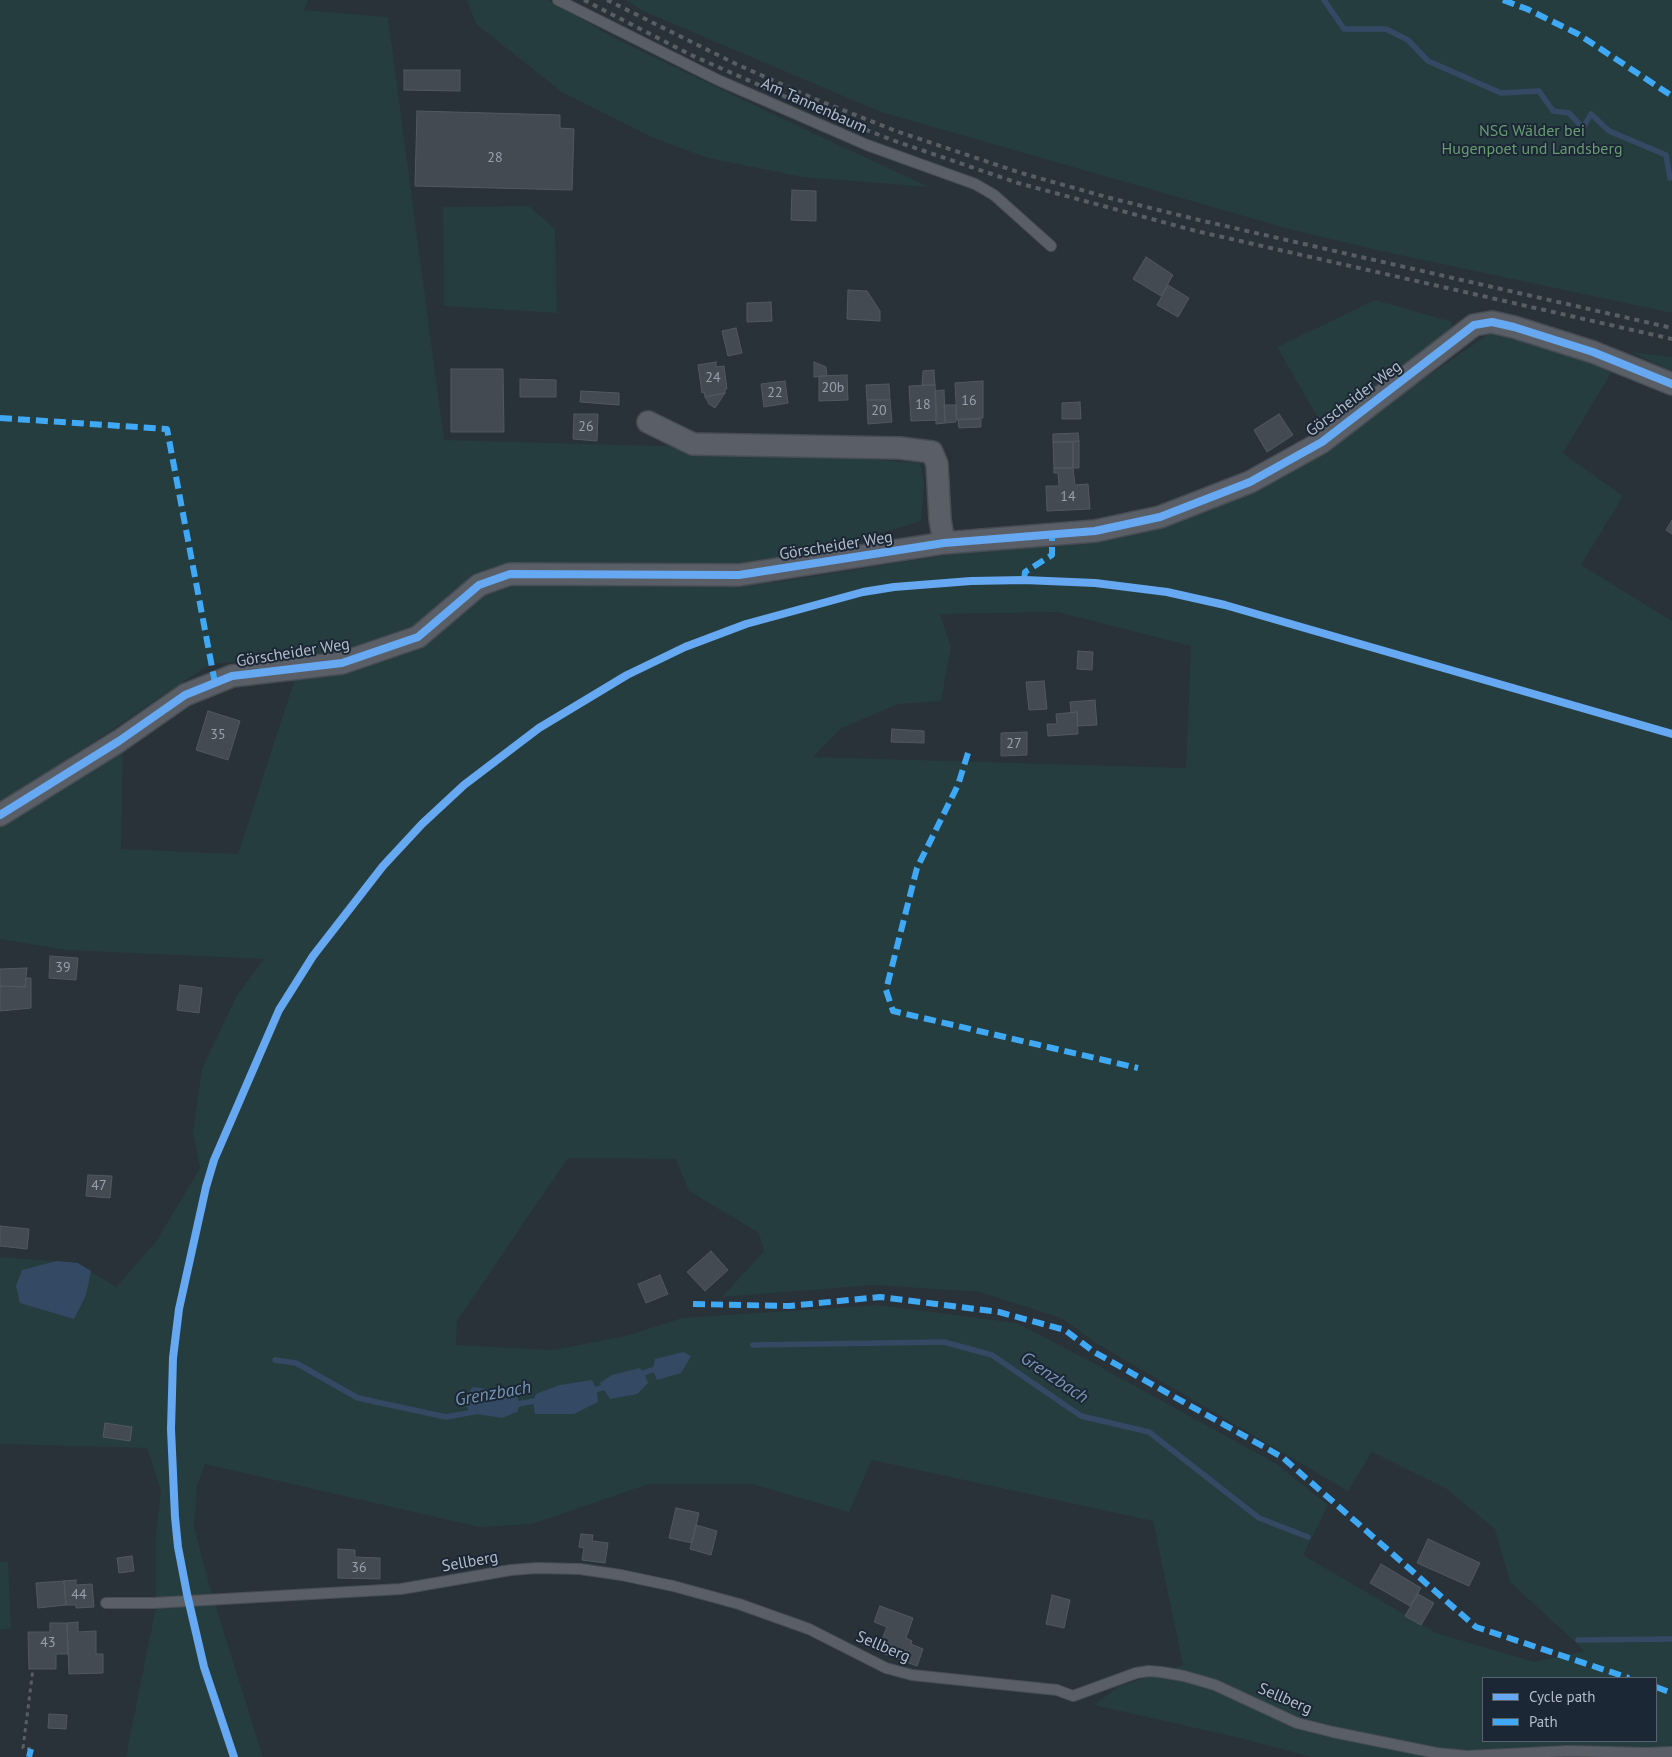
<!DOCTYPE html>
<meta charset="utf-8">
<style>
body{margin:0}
#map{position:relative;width:1672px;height:1757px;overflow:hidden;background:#293139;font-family:"PT Sans",sans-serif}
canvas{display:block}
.legend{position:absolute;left:1482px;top:1677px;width:175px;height:65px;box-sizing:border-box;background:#1c2735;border:1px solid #586371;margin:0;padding:6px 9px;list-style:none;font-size:15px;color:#b3bdcb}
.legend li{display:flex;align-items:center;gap:10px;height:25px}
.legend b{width:25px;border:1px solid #586371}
</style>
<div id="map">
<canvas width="1672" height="1757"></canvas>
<ul class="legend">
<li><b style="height:6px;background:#66a8f1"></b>Cycle path</li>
<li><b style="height:6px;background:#3fa9f5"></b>Path</li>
</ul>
</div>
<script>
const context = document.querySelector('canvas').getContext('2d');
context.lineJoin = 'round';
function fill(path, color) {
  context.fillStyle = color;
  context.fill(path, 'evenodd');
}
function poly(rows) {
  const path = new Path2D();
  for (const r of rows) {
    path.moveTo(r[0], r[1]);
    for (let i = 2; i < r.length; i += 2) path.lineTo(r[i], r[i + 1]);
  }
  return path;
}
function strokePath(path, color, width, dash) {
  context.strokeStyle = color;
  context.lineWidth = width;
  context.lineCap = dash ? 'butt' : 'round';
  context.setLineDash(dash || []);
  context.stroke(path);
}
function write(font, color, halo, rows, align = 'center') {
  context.font = font + ' "PT Sans",sans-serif';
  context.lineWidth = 4;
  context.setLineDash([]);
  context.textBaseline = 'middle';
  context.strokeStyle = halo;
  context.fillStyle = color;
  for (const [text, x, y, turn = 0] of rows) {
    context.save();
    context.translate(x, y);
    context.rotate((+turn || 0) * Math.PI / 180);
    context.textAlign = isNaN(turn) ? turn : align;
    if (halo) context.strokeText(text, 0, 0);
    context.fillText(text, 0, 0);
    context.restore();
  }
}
fill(poly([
 [0,0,308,0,304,10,388,17,444,440,698,447,920,463,924,483,921,521,780,563,772,583,960,553,1120,537,1209,511,1252,491,1321,450,1490,333,1551,342,1611,373,1563,453,1623,496,1581,565,1672,621,1672,1757,1311,1757,1240,1738,1094,1705,1118,1687,1183,1665,1153,1521,872,1460,849,1512,752,1484,649,1484,532,1524,479,1527,205,1464,197,1486,194,1527,211,1591,263,1757,126,1757,156,1607,156,1536,161,1491,147,1448,0,1444,0,1257,78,1263,116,1287,155,1243,200,1168,193,1132,202,1069,237,995,264,959,66,950,0,939,0,821,123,746,121,849,238,854,302,657,210,664,86,747,0,801],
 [1058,612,1191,646,1186,768,813,757,842,728,898,704,941,701,951,647,940,614],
 [568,1158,676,1159,689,1191,759,1233,764,1251,722,1297,874,1285,980,1292,1061,1318,1096,1343,1348,1491,1372,1452,1447,1489,1495,1529,1510,1582,1585,1651,1534,1662,1436,1633,1303,1555,1328,1505,1275,1463,1084,1358,1017,1323,879,1305,682,1318,626,1336,553,1350,456,1345,457,1321],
 [1483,1678,1656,1678,1656,1741,1483,1741],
 [467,0,549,0,614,38,802,128,929,187,802,177,708,158,656,139,562,92,476,24],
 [626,0,1672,0,1672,313,1381,251,1289,229,881,112,643,11],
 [529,206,555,229,557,313,444,306,443,207],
 [1375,300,1452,322,1448,342,1325,430,1277,347],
 [1631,352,1672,357,1672,371],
 [8,1561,11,1628,0,1630,0,1562]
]), '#263d40');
fill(poly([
 [57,1261,78,1263,91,1271,86,1295,74,1319,20,1303,16,1286,22,1270],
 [683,1352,691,1356,681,1373,657,1380,653,1370,655,1359],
 [640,1368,644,1373,648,1383,637,1394,610,1399,600,1383,612,1375],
 [592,1380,597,1391,598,1402,574,1414,535,1414,533,1401,536,1394,560,1385],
 [473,1387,515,1393,520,1404,517,1412,502,1418,471,1413,462,1401]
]), '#344a64');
strokePath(poly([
 [1324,0,1344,29,1386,29,1408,40,1428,61,1501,93,1539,91,1553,111,1569,113,1583,128,1591,114,1609,131,1666,155,1670,178,1672,177],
 [753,1345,944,1342,992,1355,1081,1416,1149,1432,1259,1518,1308,1537],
 [275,1360,296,1363,358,1398,446,1417,479,1411],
 [638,1375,658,1368],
 [591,1391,611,1385],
 [512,1405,540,1400],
 [1578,1640,1672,1639]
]), '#344a64', 5.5);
const building = poly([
 [404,70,460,70,460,91,404,90,404,70],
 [417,111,560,115,560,128,574,129,572,190,415,186,417,111],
 [792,190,816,191,816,221,791,220,792,190],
 [1146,257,1173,275,1161,296,1133,279,1146,257],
 [1168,285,1189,298,1178,317,1157,305,1168,285],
 [848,290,867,291,880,311,880,321,847,319,848,290],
 [771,302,772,321,747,322,747,303,771,302],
 [736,328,742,353,728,356,722,331,736,328],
 [716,362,716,367,724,366,727,389,725,389,725,393,705,397,704,392,702,393,698,365,716,362],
 [814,362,826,367,827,376,814,377,814,362],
 [451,369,503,369,504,432,451,432,451,369],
 [934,370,935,385,922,385,923,371,934,370],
 [847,375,848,400,819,401,819,376,847,375],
 [520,379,556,380,556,397,520,397,520,379],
 [785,381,788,403,764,407,761,384,785,381],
 [983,381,983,418,957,420,955,383,983,381],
 [889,384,890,400,867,400,866,385,889,384],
 [935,385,937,420,911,421,909,386,935,385],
 [944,390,945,423,936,424,935,391,944,390],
 [581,391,619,393,619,405,580,402,581,391],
 [725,393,715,408,709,404,705,397,725,393],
 [867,400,890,400,892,422,868,424,867,400],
 [1080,402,1081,419,1062,419,1062,403,1080,402],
 [944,405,956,405,956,422,945,423,944,405],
 [574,414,598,414,597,441,573,439,574,414],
 [1279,414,1293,435,1267,452,1254,430,1279,414],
 [958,419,981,419,981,427,959,428,958,419],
 [1078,433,1079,441,1053,442,1053,434,1078,433],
 [1079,441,1079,468,1073,468,1073,442,1079,441],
 [1053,442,1073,442,1073,468,1054,468,1053,442],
 [1054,468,1073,468,1075,485,1088,484,1090,509,1047,511,1046,486,1059,486,1058,473,1054,473,1054,468],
 [1672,520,1672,534,1666,530,1672,520],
 [1078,651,1093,652,1092,670,1077,669,1078,651],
 [1044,681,1047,709,1029,710,1026,682,1044,681],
 [1095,700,1097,725,1078,726,1077,712,1071,713,1070,702,1095,700],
 [208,711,240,721,228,760,196,750,208,711],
 [1077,712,1078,734,1048,736,1047,724,1057,724,1056,714,1077,712],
 [892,729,924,731,924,743,891,742,892,729],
 [1027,732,1027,755,1001,756,1001,733,1027,732],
 [50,956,78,958,76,980,49,978,50,956],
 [27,968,25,987,0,986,0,969,27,968],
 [26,978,31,978,31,1008,0,1011,0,986,25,987,26,978],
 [180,985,202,988,199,1013,177,1010,180,985],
 [88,1175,112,1176,110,1198,86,1196,88,1175],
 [0,1226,29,1229,27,1249,0,1246,0,1226],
 [711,1251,728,1270,705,1291,687,1272,711,1251],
 [660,1275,668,1294,646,1303,638,1284,660,1275],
 [105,1423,132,1427,130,1441,103,1437,105,1423],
 [676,1508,699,1513,692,1543,669,1538,676,1508],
 [696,1525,717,1531,711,1555,690,1549,696,1525],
 [581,1534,593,1535,592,1541,608,1543,605,1563,582,1560,584,1548,579,1547,581,1534],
 [1428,1539,1480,1563,1469,1586,1417,1563,1428,1539],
 [338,1549,355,1550,355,1557,380,1558,380,1579,338,1578,338,1549],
 [132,1556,134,1571,119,1573,117,1558,132,1556],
 [1381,1564,1421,1588,1410,1606,1370,1583,1381,1564],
 [76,1580,76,1585,92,1584,94,1607,76,1608,76,1605,66,1605,64,1581,76,1580],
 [64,1581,66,1605,38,1608,36,1583,64,1581],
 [1418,1594,1434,1603,1421,1625,1405,1616,1418,1594],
 [1052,1595,1070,1600,1064,1628,1046,1624,1052,1595],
 [880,1606,913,1618,906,1638,912,1641,911,1644,923,1649,917,1666,877,1651,887,1627,874,1622,880,1606],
 [78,1622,78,1632,96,1631,96,1654,103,1654,103,1673,69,1674,67,1623,78,1622],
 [50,1623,67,1623,68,1654,56,1654,56,1669,29,1669,28,1632,50,1632,50,1623],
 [49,1714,67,1715,66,1729,48,1728,49,1714]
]);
fill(building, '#434a51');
strokePath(building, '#515861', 1);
const service = poly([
 [558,0,718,80,867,145,975,184,994,195,1051,246],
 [106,1603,153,1603,401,1589,511,1570,537,1568,580,1569,621,1575,673,1586,739,1604,809,1629,886,1668,912,1675,1057,1690,1073,1696,1136,1673,1149,1671,1161,1672,1184,1676,1215,1685,1297,1723,1333,1732,1436,1753,1467,1756,1569,1751,1647,1753,1672,1752]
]);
const minor = poly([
 [648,422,693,444,900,448,932,452,937,464,940,519,944,543],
 [0,815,119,741,185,695,232,676,342,663,418,637,479,585,510,574,739,575,944,543,1095,531,1160,517,1250,482,1322,442,1474,325,1492,322,1514,327,1593,352,1672,384]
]);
strokePath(service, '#484d54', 12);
strokePath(minor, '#484d54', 24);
strokePath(poly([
 [31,1749,23,1748,33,1669]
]), '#575e65', 3, [4, 4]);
strokePath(service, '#5a5f67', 10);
strokePath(minor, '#5a5f67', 21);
strokePath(poly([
 [584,0,691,55,811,108,892,140,1018,183,1196,231,1672,339],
 [607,0,736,64,815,99,896,131,1021,173,1110,198,1199,220,1672,328]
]), '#585e64', 4, [5, 5]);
strokePath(poly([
 [1503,0,1527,9,1578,34,1672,96],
 [0,418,167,429,215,683],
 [1024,580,1025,572,1052,555,1052,534],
 [968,753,958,785,917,868,886,990,893,1011,1138,1068],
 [693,1304,789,1306,880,1297,999,1312,1065,1330,1094,1352,1282,1457,1476,1627,1629,1678],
 [1656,1687,1672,1693],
 [29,1757,31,1749]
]), '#3fa9f5', 6, [12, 6]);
strokePath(poly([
 [0,815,119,741,185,695,232,676,342,663,418,637,479,585,510,574,739,575,944,543,1095,531,1160,517,1250,482,1322,442,1474,325,1492,322,1514,327,1593,352,1672,384],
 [234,1757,204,1667,187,1594,178,1547,175,1517,171,1429,173,1358,179,1309,206,1187,214,1160,279,1010,313,956,383,866,422,824,464,785,539,728,627,675,685,647,746,624,863,592,894,587,971,581,1024,580,1095,583,1167,592,1225,605,1672,734]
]), '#66a8f1', 8);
write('14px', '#97a0ac', null, [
 ["28",495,158],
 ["24",713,378],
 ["20b",833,388],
 ["22",775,393],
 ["16",969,401],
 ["18",923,405],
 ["20",879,411],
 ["26",586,427],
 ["14",1068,497],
 ["35",218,735],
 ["27",1014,744],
 ["39",63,968],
 ["47",99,1186],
 ["36",359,1568],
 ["44",79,1595],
 ["43",48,1643]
]);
write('16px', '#b3bdcb', '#1c2735', [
 ["Am Tannenbaum",814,106,24],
 ["Görscheider Weg",1354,399,-37],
 ["Görscheider Weg",836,546,-9],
 ["Görscheider Weg",293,653,-9],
 ["Sellberg",470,1562,-10],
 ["Sellberg",883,1647,23],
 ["Sellberg",1285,1699,23]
]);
write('16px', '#689d72', '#1c2735', [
 ["NSG Wälder bei",1532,131],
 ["Hugenpoet und Landsberg",1532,149]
]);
write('italic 18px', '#7895b4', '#1c2735', [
 ["Grenzbach",1054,1378,34],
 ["Grenzbach",493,1394,-10]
]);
</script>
